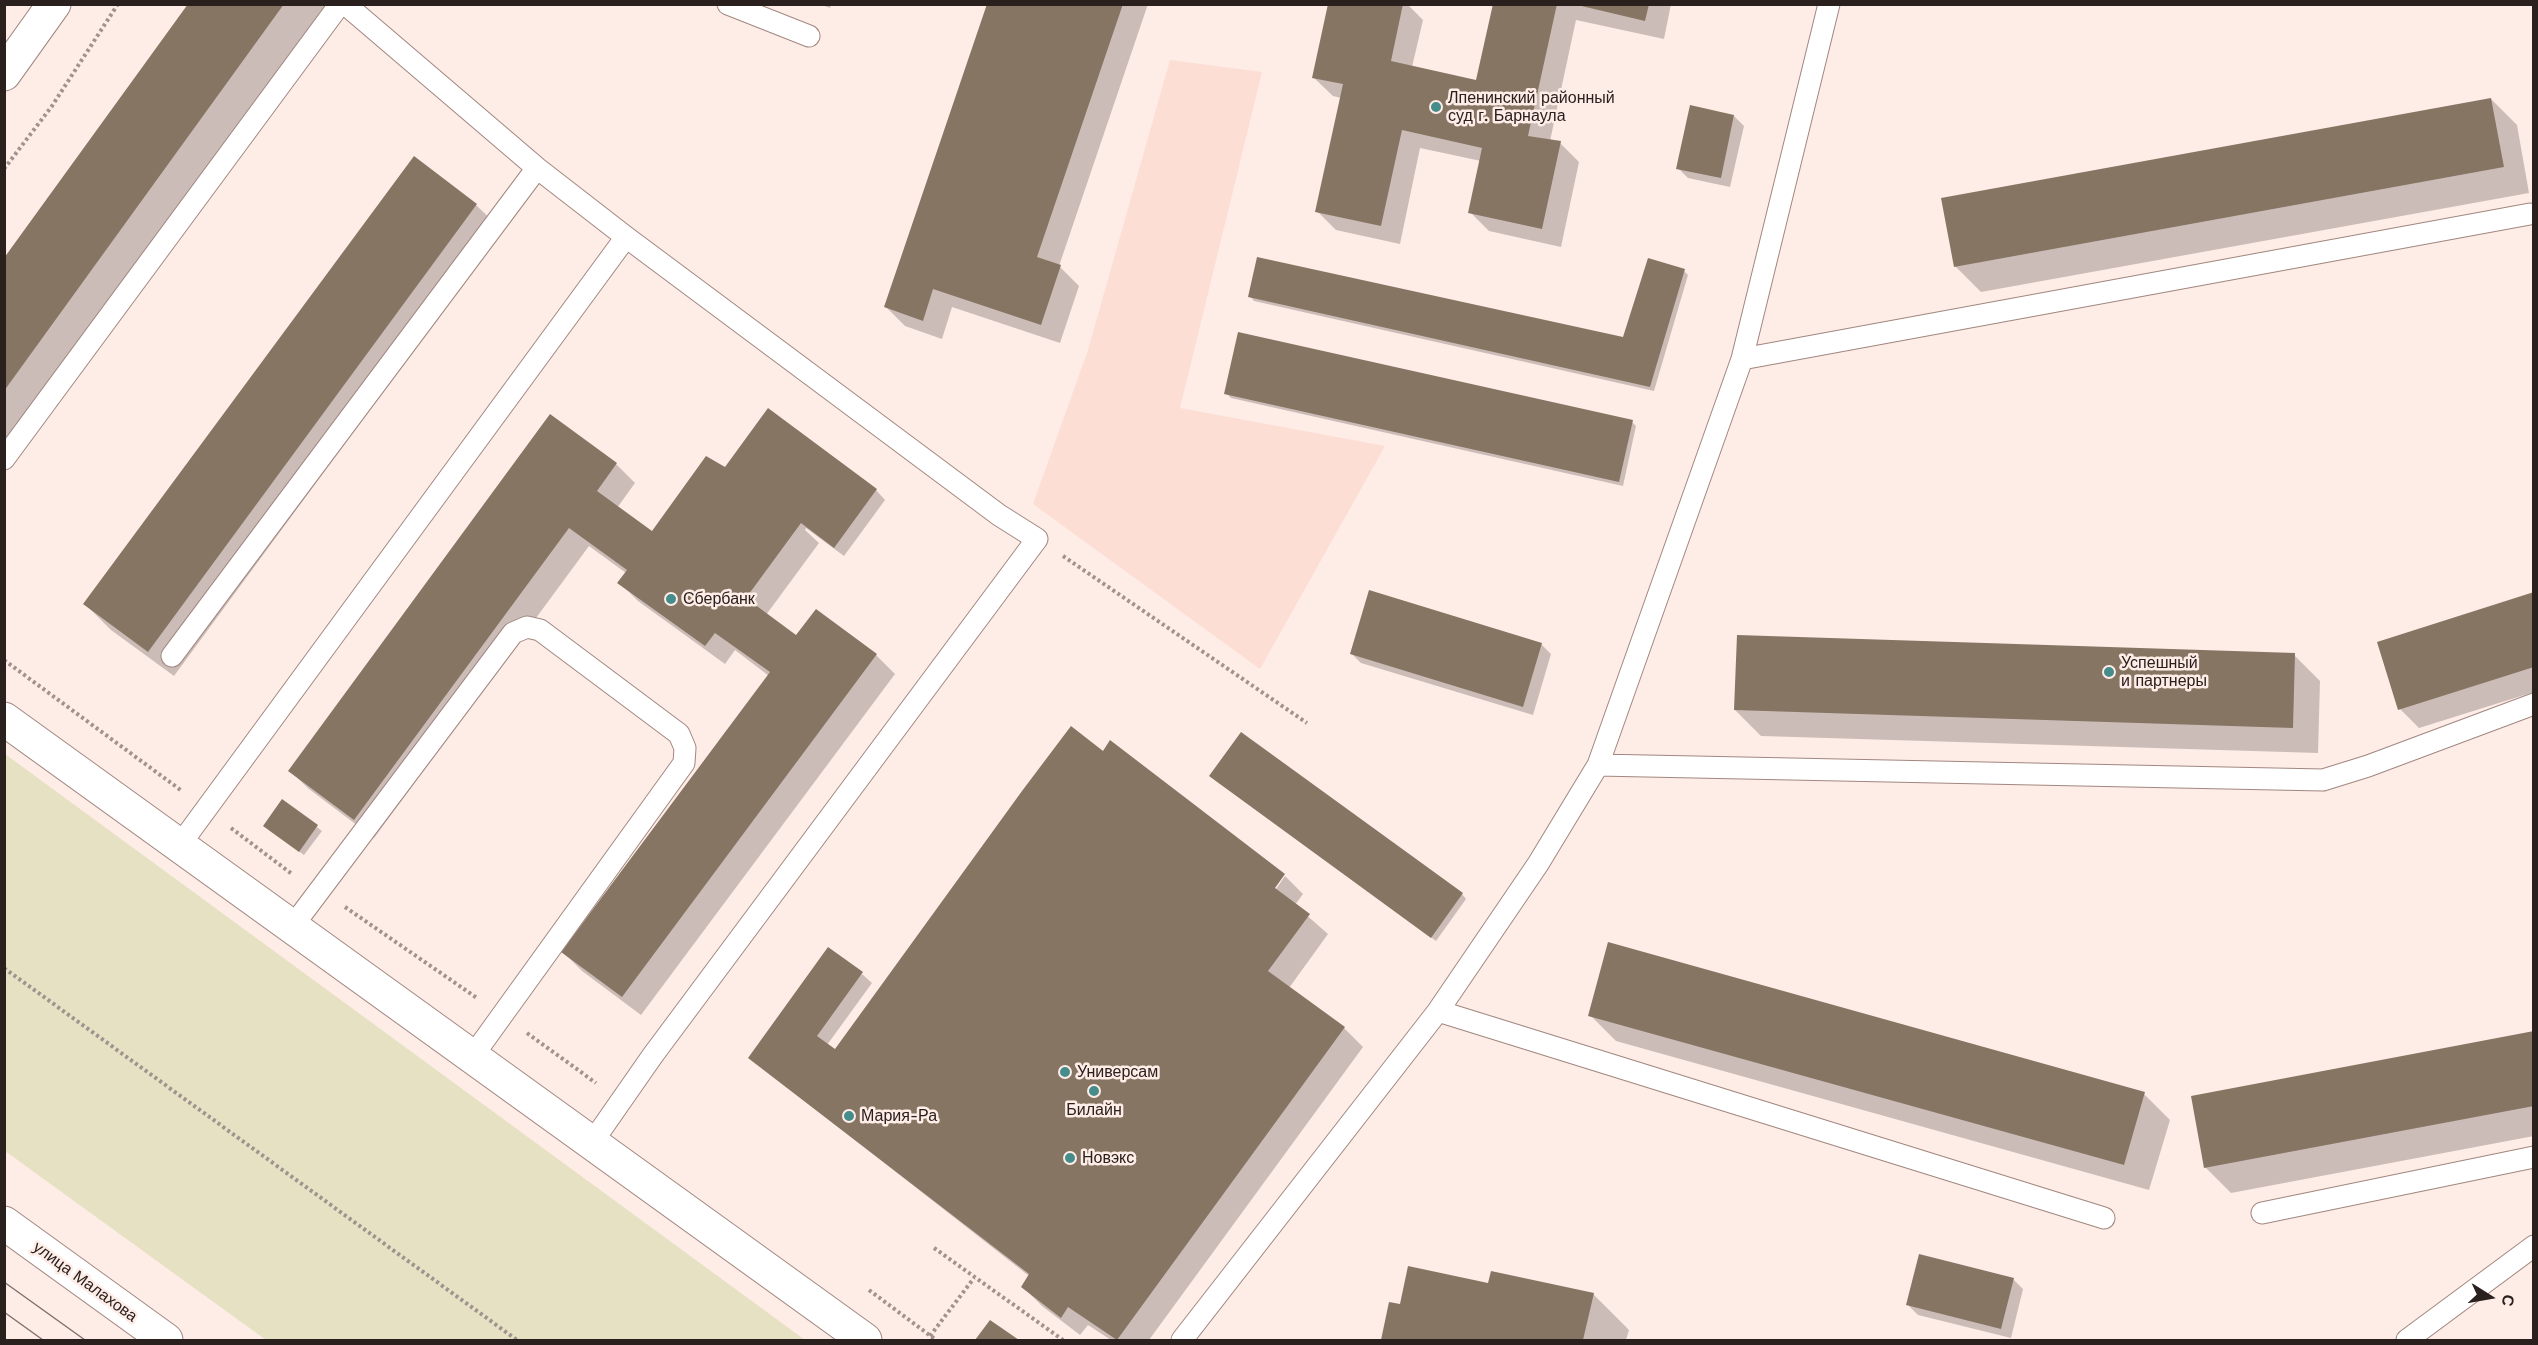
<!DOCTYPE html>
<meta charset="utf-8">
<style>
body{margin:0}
#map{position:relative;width:2538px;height:1345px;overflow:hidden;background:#feece7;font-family:"Work Sans",sans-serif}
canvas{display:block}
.frame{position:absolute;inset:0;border:6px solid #2a201d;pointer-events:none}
.north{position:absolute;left:2460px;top:1267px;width:60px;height:60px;-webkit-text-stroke:4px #feece7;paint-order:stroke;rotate:101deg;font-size:16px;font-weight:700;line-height:24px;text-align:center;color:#2a201d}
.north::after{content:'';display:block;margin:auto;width:21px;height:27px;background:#2a201d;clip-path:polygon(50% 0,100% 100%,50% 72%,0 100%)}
</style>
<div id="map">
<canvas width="2538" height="1345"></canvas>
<div class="frame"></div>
<div class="north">С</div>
</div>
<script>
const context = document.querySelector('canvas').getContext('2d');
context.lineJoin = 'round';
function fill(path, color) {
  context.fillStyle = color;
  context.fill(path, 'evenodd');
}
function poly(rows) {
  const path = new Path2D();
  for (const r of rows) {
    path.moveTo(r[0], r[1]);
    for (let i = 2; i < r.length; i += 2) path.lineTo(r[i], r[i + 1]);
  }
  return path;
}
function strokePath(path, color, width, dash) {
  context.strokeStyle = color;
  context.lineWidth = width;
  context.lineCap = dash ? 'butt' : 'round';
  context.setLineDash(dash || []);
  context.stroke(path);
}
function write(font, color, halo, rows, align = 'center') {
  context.font = font + ' "Work Sans",sans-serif';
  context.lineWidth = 5;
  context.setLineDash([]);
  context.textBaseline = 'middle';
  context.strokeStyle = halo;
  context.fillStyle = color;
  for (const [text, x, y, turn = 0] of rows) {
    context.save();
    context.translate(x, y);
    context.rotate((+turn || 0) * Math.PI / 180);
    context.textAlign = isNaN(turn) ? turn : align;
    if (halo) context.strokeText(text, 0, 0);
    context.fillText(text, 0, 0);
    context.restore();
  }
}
fill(poly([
 [1170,60,1262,72,1180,408,1385,446,1260,669,1033,504,1088,350]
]), '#fcded5');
fill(poly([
 [5,754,805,1340,266,1340,5,1151]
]), '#e6e1c3');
fill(poly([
 [190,4,328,4,4,452,4,261],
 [819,4,831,4,830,8],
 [989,4,1148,4,1059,266,1079,286,1060,343,952,307,942,339,905,326,886,307],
 [1329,4,1407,4,1423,20,1412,67,1477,81,1494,4,1671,4,1664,39,1576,20,1550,141,1560,143,1579,162,1561,247,1489,231,1470,212,1481,161,1420,148,1400,244,1336,230,1317,211,1341,98,1333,96,1313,77],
 [2491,99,2517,125,2529,193,1981,292,1955,266],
 [1734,116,1744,126,1730,187,1688,178,1678,168],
 [476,205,502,230,174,676,111,630,85,604],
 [1684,271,1688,275,1654,391,1254,301,1250,296,1624,339],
 [1226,393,1632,422,1636,426,1623,486,1231,398],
 [616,464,635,483,617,508,652,533,725,469,876,490,885,500,844,556,806,528,805,530,819,543,766,615,797,637,817,611,876,655,895,674,641,1015,582,971,563,952,769,676,735,650,725,664,638,601,619,582,626,573,589,546,374,838,309,789,290,771],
 [2534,593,2534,692,2419,728,2400,709],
 [1541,644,1551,654,1533,715,1361,663,1351,653],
 [2294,655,2320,681,2318,753,1761,736,1735,710],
 [1103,753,1284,875,1269,893,1272,895,1285,876,1303,894,1295,905,1328,934,1289,988,1344,1028,1363,1047,1149,1340,1111,1340,1088,1325,1080,1335,1042,1306,1023,1287,1029,1276,750,1058,862,974,872,983,827,1045,835,1051],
 [1215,780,1462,894,1466,899,1436,941],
 [283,801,322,831,304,855,269,830],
 [1590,1015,2144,1094,2170,1120,2149,1190,1616,1041],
 [2534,1033,2534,1136,2231,1193,2205,1167],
 [2013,1279,2023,1289,2011,1338,1918,1315,1908,1305],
 [1489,1284,1593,1294,1629,1330,1626,1340,1383,1340,1390,1304,1401,1306],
 [990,1322,1016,1340,978,1340]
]), '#0003');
fill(poly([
 [188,4,284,4,4,391,4,258],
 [987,4,1123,4,1037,257,1061,265,1041,325,933,289,923,321,884,307],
 [1328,4,1403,4,1391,61,1476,80,1493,4,1557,4,1528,136,1561,141,1542,229,1468,213,1482,148,1402,130,1381,226,1315,212,1343,84,1312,78],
 [1573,4,1649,4,1645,21],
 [2491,98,2504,167,1954,267,1941,198],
 [1690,105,1734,115,1721,178,1676,169],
 [414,156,477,204,148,652,83,604],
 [1257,257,1623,337,1648,258,1685,269,1650,387,1248,297],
 [1238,332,1633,420,1619,482,1224,394],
 [768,408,877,489,834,548,801,523,746,598,796,635,816,609,877,654,622,997,561,952,770,672,715,633,705,646,617,583,627,570,569,528,354,820,288,771,550,414,617,463,597,491,652,531,706,456,725,467],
 [1369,590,1542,643,1523,707,1350,654],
 [2534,592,2534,667,2398,710,2377,642],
 [1737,635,2295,653,2293,728,1734,710],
 [1071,726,1103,751,1110,740,1285,874,1275,888,1310,914,1268,971,1345,1027,1117,1340,1068,1307,1061,1318,1021,1287,1029,1274,748,1058,828,947,863,972,817,1036,835,1049,1022,791],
 [1241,732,1463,893,1431,938,1209,776],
 [282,799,318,825,299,852,263,826],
 [1608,942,2145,1092,2124,1165,1588,1016],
 [2534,1031,2534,1106,2204,1168,2191,1096],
 [1919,1254,2014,1278,2001,1329,1906,1305],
 [1408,1266,1488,1283,1491,1271,1594,1293,1583,1340,1381,1340,1389,1302,1400,1304],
 [990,1320,1019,1340,975,1340]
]), '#867563');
const service = poly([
 [345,4,537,168,626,237,999,515,1037,539,653,1055,591,1144],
 [728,4,809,36],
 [1742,359,2530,214],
 [4,459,340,4],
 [172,656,537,168],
 [1598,765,2323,780,2368,766,2534,704],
 [179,846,626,237],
 [292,927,513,633,527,627,540,630,679,734,685,748,684,763,472,1057],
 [1438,1011,2104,1218],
 [2262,1213,2534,1157],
 [1182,1340,1438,1011,1538,864,1598,765,1742,359,1829,4],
 [2407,1340,2534,1246]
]);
const tertiary = poly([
 [4,74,54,4],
 [4,719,865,1340]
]);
const primary = poly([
 [4,1223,166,1340]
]);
strokePath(service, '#a1877f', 23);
strokePath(tertiary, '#a1877f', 35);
strokePath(primary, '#a1877f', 35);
strokePath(poly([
 [4,169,52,106,118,4],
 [1063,556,1307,723],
 [4,660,182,791],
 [231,828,292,874],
 [345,907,477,998],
 [4,968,517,1340],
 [527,1033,596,1083],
 [934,1248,1063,1340],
 [869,1290,936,1340],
 [930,1336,974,1278]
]), '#a1928e', 4, [3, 3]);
strokePath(service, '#fff', 21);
strokePath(tertiary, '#fff', 33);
strokePath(primary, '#fff', 33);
strokePath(poly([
 [4,1282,85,1340],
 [4,1312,43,1340]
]), '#7f726e', 1.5);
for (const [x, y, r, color] of [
 [1436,107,6,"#458d8b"],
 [671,599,6,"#458d8b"],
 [2109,672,6,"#458d8b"],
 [1065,1072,6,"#458d8b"],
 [1094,1091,6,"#458d8b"],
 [849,1116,6,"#458d8b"],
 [1070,1158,6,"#458d8b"]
]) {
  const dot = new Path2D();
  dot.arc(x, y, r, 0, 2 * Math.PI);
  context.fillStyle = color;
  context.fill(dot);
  strokePath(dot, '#feece7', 2);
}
write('16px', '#2a201d', '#feece7', [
 ["Лпенинский районный",1448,98],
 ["суд г. Барнаула",1448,116],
 ["Сбербанк",683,599],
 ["Успешный",2121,663],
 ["и партнеры",2121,681],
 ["Универсам",1077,1072],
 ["Билайн",1094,1110,"center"],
 ["Мария-Ра",861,1116],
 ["Новэкс",1082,1158]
], 'left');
write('16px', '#2a201d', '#feece7', [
 ["улица Малахова",85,1282,36]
]);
</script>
